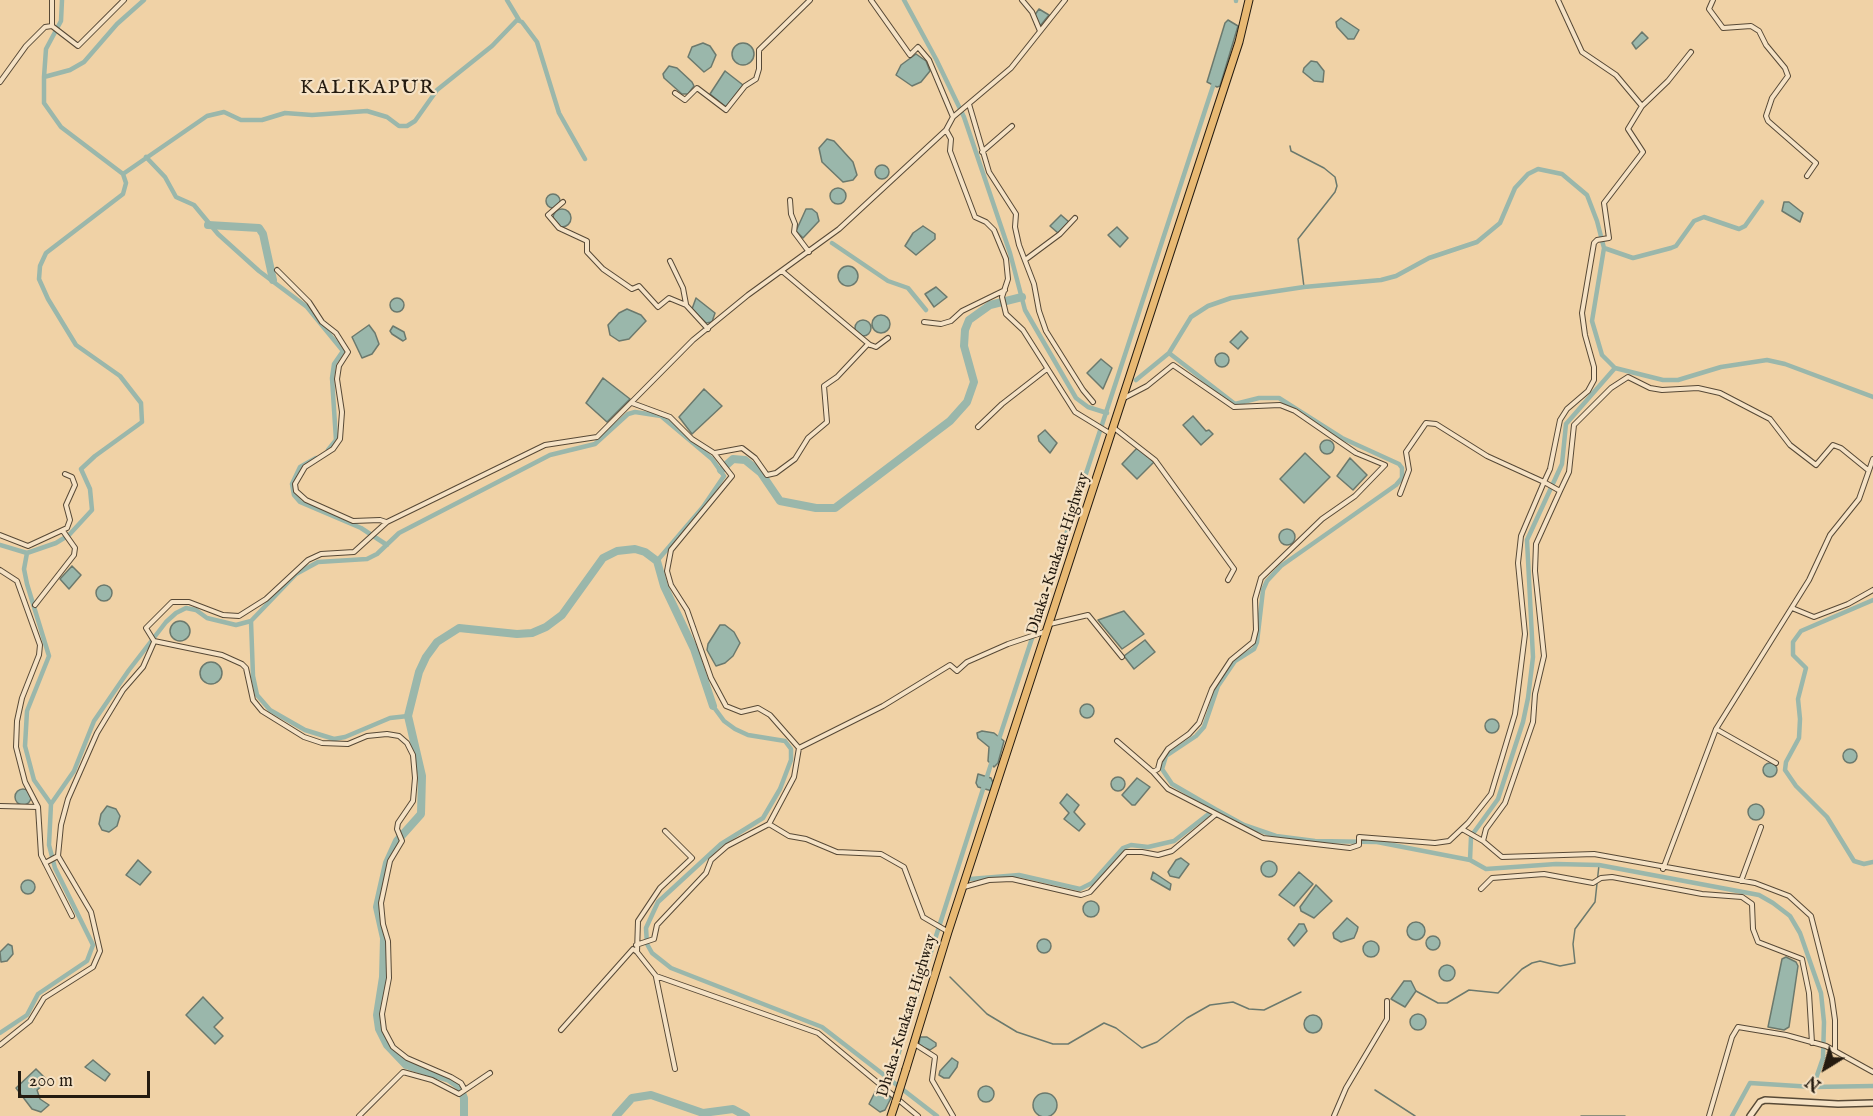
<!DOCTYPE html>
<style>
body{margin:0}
#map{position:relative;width:1873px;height:1116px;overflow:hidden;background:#f0d2a6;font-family:"IM FELL English",serif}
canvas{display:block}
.north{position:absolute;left:1795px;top:1038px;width:60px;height:60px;-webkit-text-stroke:4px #f5e2c5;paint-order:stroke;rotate:217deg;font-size:16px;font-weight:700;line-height:24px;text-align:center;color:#241b10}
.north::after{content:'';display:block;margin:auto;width:21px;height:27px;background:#241b10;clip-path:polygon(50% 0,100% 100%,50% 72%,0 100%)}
.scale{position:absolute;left:18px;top:1071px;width:132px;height:27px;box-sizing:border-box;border:3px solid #241b10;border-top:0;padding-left:8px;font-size:18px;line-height:21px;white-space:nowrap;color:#241b10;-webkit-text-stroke:4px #f5e2c5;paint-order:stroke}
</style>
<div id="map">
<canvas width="1873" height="1116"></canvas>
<div class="north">N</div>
<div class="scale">200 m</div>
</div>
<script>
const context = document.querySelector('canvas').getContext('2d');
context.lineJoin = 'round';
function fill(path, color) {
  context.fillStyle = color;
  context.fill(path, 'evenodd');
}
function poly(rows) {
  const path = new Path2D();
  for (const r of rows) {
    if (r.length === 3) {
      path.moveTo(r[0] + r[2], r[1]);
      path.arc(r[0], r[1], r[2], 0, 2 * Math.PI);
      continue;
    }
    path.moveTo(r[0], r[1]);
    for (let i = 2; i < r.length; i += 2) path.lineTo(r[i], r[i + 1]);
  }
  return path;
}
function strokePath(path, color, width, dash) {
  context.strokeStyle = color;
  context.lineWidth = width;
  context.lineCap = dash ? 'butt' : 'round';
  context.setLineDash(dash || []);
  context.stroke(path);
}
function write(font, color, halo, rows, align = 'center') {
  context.font = font + ' "IM FELL English",serif';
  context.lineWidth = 4.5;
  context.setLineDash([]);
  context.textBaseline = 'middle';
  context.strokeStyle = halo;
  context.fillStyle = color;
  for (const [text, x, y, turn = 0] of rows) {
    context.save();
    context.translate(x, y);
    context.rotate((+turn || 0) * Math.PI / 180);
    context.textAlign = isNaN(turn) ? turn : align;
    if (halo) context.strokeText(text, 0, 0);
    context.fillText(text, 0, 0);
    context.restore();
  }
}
const water = poly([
 [1039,9,1049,15,1040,26,1034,16,1039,9],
 [1341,18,1359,30,1354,39,1348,39,1337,27,1336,22,1341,18],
 [1228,20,1238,26,1220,86,1217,87,1207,82,1225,23,1228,20],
 [1642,32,1648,38,1636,49,1632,43,1642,32],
 [743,54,11],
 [703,43,710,46,716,55,711,67,704,72,688,57,692,47,703,43],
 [916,54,926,61,930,71,921,82,912,86,896,75,901,65,916,54],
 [1311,61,1317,62,1324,71,1323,82,1314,81,1303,72,1304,68,1311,61],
 [669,66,677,68,692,82,694,86,688,94,682,94,664,78,663,74,669,66],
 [725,71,743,85,726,107,710,94,725,71],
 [827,139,834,141,853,162,857,175,853,180,843,182,822,162,819,148,827,139],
 [882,172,7],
 [838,196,8],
 [553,201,7],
 [1784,202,1789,202,1803,213,1800,222,1782,211,1784,202],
 [806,209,812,209,817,213,819,221,803,238,796,231,806,209],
 [562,218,9],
 [1061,215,1069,222,1058,233,1050,226,1061,215],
 [923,226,935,234,935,239,916,255,905,246,913,233,923,226],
 [1117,227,1128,238,1120,247,1108,235,1117,227],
 [848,276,10],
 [936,287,947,297,934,307,925,294,936,287],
 [397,305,7],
 [696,298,715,313,712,322,706,323,692,309,696,298],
 [627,309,641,315,646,321,629,339,619,341,610,335,608,325,619,313,627,309],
 [881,324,9],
 [863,328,8],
 [369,325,375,333,379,344,372,354,362,358,352,337,369,325],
 [393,326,404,332,406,339,403,341,392,334,390,331,393,326],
 [1241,331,1248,338,1238,349,1230,342,1241,331],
 [1222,360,7],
 [1101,359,1112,368,1103,389,1087,373,1101,359],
 [603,378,630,399,607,422,586,403,603,378],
 [704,389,722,406,692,434,679,417,704,389],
 [1193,416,1206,431,1209,430,1213,434,1201,445,1183,425,1193,416],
 [1045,430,1057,443,1050,453,1039,441,1038,436,1045,430],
 [1327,447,7],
 [1138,447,1154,462,1137,479,1122,464,1138,447],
 [1305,453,1330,477,1304,503,1280,479,1305,453],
 [1350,458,1367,475,1353,490,1337,476,1350,458],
 [1287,537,8],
 [72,566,81,575,69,589,60,579,72,566],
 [104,593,8],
 [1124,611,1144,634,1122,649,1098,620,1124,611],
 [180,631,10],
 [720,625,725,625,734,632,740,643,733,656,725,663,716,666,707,650,708,644,720,625],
 [1145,640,1155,652,1134,669,1124,656,1145,640],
 [211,673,11],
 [1087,711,7],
 [1492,726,7],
 [982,731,994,733,1004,741,998,763,994,767,988,761,989,747,978,738,977,733,982,731],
 [1850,756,7],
 [1770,770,7],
 [978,774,991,778,994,785,992,791,978,787,976,783,978,774],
 [1118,784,7],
 [1137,778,1150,787,1135,805,1132,805,1122,795,1137,778],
 [23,797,8],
 [1067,794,1079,805,1074,812,1085,824,1079,831,1064,819,1069,813,1060,803,1067,794],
 [1756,812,8],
 [107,806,116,809,120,816,117,826,109,832,102,830,99,824,101,814,107,806],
 [1181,858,1189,864,1179,878,1170,876,1168,872,1176,860,1181,858],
 [138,860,151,872,140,885,126,875,138,860],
 [1269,869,8],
 [1153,872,1171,884,1170,890,1151,879,1153,872],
 [1299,872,1313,884,1294,906,1279,895,1299,872],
 [28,887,7],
 [1316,885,1332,901,1314,918,1301,911,1300,907,1316,885],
 [1091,909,8],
 [1347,918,1358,927,1357,931,1354,938,1341,942,1334,938,1333,933,1347,918],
 [1416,931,9],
 [1299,924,1304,924,1307,931,1294,946,1288,939,1299,924],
 [1433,943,7],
 [1044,946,7],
 [1371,949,8],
 [8,944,12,946,13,954,7,961,1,962,0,952,8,944],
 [1786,957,1796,962,1798,966,1789,1027,1784,1030,1768,1027,1782,959,1786,957],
 [1447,973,8],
 [1404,981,1411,981,1416,991,1405,1007,1391,999,1404,981],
 [203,997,223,1018,214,1027,223,1036,215,1044,186,1015,203,997],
 [1418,1022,8],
 [1313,1024,9],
 [920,1037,927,1037,936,1043,936,1046,930,1050,925,1048,919,1044,920,1037],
 [952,1058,958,1062,957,1067,949,1078,944,1078,939,1075,940,1071,952,1058],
 [93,1060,110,1074,105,1081,85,1067,93,1060],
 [36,1069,48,1081,37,1090,40,1099,49,1105,41,1112,32,1109,16,1088,36,1069],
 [986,1094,8],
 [881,1087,891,1098,885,1110,880,1112,869,1104,876,1090,881,1087],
 [1045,1105,12]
]);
fill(water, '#9ab7ab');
strokePath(water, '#6b796d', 1.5);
strokePath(poly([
 [1290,146,1291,151,1324,168,1335,177,1337,186,1335,192,1298,239,1304,287],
 [950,977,987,1014,1017,1032,1053,1044,1068,1044,1104,1023,1116,1028,1142,1048,1157,1042,1187,1018,1210,1005,1233,1002,1249,1009,1264,1010,1301,992],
 [1416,991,1438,1003,1447,1003,1469,990,1498,993,1522,969,1532,963,1540,961,1560,966,1575,963,1573,944,1575,929,1595,902,1599,865],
 [1375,1090,1415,1116],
 [1581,1116,1625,1116]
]), '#6b796d', 1.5);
strokePath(poly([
 [507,0,519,20],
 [904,0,936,59,964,117,1010,253,1025,310,1076,398,1088,407,1107,413],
 [1236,1,1236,0],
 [44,77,46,49,61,21,62,0],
 [146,157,165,177,176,197,194,205,218,234,259,271,307,307,343,351,334,364,332,378,336,440,328,450],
 [123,174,207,116,224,112,241,120,262,120,285,113,312,115,367,111,387,117,399,126,407,126,415,121,437,90,492,46,517,20,522,22,537,42,559,113,585,159],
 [832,243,888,281,908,288,926,310],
 [1604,248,1633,258,1671,248,1676,246,1694,221,1704,217,1739,229,1745,226,1762,202],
 [1169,353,1235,404,1259,398,1279,398,1342,438,1399,464,1402,468,1402,478,1396,485,1281,566,1267,581,1263,590,1257,642,1254,649,1235,661,1218,686,1204,727,1196,736,1166,756,1162,769,1172,784,1215,809],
 [1615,368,1663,380,1678,380,1721,367,1767,360,1785,364,1873,397],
 [1136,380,1169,353,1191,317,1208,306,1231,298,1304,287,1381,280,1396,276,1429,258,1477,242,1500,223,1515,188,1528,174,1538,169,1562,174,1587,195,1597,221,1604,248,1592,321,1602,355,1615,368,1566,424,1562,464,1527,540,1533,657,1528,698,1523,722,1498,799,1472,835],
 [316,458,300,467,292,484,294,495,300,502,361,528,387,545],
 [0,545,27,553,56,543,69,535,92,510,90,489,81,469,95,456,142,422,141,403,120,376,76,345,48,299,39,279,40,266,46,253,123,194,126,183,123,174,61,127,44,103,44,77,70,70,84,62,117,24,144,0],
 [27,553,24,569,27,584,49,656,27,711,25,746,34,780,51,804],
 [1873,600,1801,631,1793,642,1793,655,1806,668,1798,699,1800,719,1799,738,1786,762,1785,770,1796,786,1827,817,1854,861,1864,864,1873,862],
 [713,706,724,721,735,729,748,735,785,741,791,749,791,760,780,789,763,818,721,844,658,902,646,928,647,944,652,953,671,968,822,1027,937,1116],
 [408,716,390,718,345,737,334,739,305,730,270,710,257,695,253,676,251,621,296,574,318,562,367,559,377,554,399,533,550,455,595,444,628,414,635,412,661,416,712,459,724,476,703,507,657,561],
 [998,742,1215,80],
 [1471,837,1470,860,1486,869,1556,864,1599,865,1759,895,1773,903,1790,916,1800,933,1821,993,1824,1022,1823,1058,1813,1087,1873,1086],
 [970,879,1019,875,1080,889,1092,883,1123,848,1131,845,1148,847,1174,841,1215,809,1244,825,1276,836,1315,841,1377,842,1470,860],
 [0,1033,27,1015,38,994,87,961,93,945,55,868,49,845,51,804,74,771,94,721,129,670,166,622,176,613,186,608,196,610,207,618,236,625,251,621],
 [890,1080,992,761],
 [1732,1116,1750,1083,1813,1087]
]), '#9ab7ab', 4.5);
strokePath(poly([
 [208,225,259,228,263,234,273,280],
 [721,470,733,459,745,460,761,473,780,501,816,508,835,508,950,421,967,402,974,382,964,346,965,330,969,320,990,305,1022,297],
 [464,1116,464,1098,459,1086,449,1079,406,1065,387,1045,379,1029,377,1015,383,977,384,938,377,907,387,863,397,841,421,814,422,776,408,716,419,672,426,657,437,642,459,628,517,634,532,633,546,627,562,615,603,558,617,551,635,549,645,552,657,561,664,586,694,649,713,706],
 [616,1116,632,1098,651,1095,703,1113,733,1109,746,1116]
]), '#9ab7ab', 8);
const minor = poly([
 [52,0,52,26],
 [871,0,910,55,918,47,929,60,953,117],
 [1022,0,1032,12,1040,31],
 [1065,0,1011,68,953,117,946,130,951,139,950,151,975,217,986,222,994,230,1006,259,1008,279,1002,297,1006,314,1023,330,1075,412,1111,434],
 [1558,0,1582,52,1616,75,1642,106,1628,129,1643,152,1604,203,1609,238,1597,240,1594,243,1582,313,1585,335,1594,367,1594,380,1588,391,1567,409,1560,420,1550,469,1544,482,1560,491,1536,544,1535,571,1544,656,1535,694,1533,722,1505,803,1486,829,1483,841,1502,857,1594,854,1755,883,1789,896,1811,916,1832,999,1835,1020,1835,1050],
 [1713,0,1709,9,1723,28,1751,26,1759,31,1766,45,1785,68,1788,76,1772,98,1766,116,1768,121,1816,163,1807,176],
 [52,26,78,46,124,0],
 [0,82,26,46,45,27,52,26],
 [675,93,685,100,697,88,726,110,745,86,756,79,759,69,759,50,810,0],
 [969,104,989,172,1016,214,1015,227,1019,245,1034,284,1039,311,1046,331,1083,390,1093,402],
 [1642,106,1668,81,1691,52],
 [982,152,1012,126],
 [790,200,791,214,795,224,794,232,809,252],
 [563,202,548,215,559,228,587,241,587,252,603,269,632,289,639,286,658,307,669,298,686,305,708,329],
 [1025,260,1060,234,1075,218],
 [670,261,683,288,686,304],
 [277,270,309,302,322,322,336,333,348,352,339,366,337,379,342,412,340,439,333,449,305,467,295,484,296,491,306,500,353,521,380,520,386,522],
 [782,271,870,345],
 [924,322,941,324,951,321,962,311,1005,290],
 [1124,398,1147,386,1173,365,1234,407,1280,405,1295,411,1356,453,1385,465,1355,496,1322,519,1261,578,1255,599,1256,630,1253,642,1231,660,1212,689,1199,723,1189,734,1168,749,1160,761,1158,769,1153,772],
 [632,403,670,417,692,439,714,453,732,476,671,550,667,571,671,585,687,610,711,678,726,706,741,712,758,708,770,715,799,748,794,777,769,824,727,846,711,860,706,873,657,925,654,939,636,945],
 [978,427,1002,404,1047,369],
 [1114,428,1155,460,1234,569,1228,580],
 [715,453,742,448,755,458,767,475,776,473,795,459,808,438,827,422,824,386,837,377,868,344,876,347,888,338],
 [1560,491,1569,472,1574,425,1611,388,1628,377,1650,388,1662,390,1698,388,1720,393,1770,419,1790,445,1816,465,1833,445,1841,448,1868,470],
 [0,535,28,546,67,528,70,520,66,505,75,485,72,477,65,474],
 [0,570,17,581,40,645,39,655,22,698,17,721,16,747,25,782,38,807,41,855,72,916],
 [35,605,74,555,75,548,63,531],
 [1792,608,1814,617,1848,604,1873,590],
 [1050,624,1088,615,1122,657],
 [1716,729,1776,763],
 [1117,741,1153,772,1168,789,1263,838,1350,848,1359,845,1359,837,1435,843,1449,841,1468,823,1491,794,1515,714,1525,634,1518,563,1521,536,1544,482,1487,456,1436,424,1426,423,1406,452,1409,470,1400,494],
 [799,748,883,706,950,665,957,671,967,662,1008,644,1047,631],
 [0,806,38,807],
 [769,824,789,836,806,839,837,852,881,854,904,867,923,917,947,931],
 [1462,829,1483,841],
 [665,831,692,858,660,888,638,921,637,952,656,976,818,1033,918,1116],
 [45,863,58,856],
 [1663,869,1716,729,1809,580,1830,535,1859,499,1873,459],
 [1741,881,1761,827],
 [964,887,989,880,1012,879,1081,895,1090,892,1126,852,1142,852,1158,855,1172,851,1215,815],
 [1481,889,1492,878,1544,874,1593,883,1601,878,1612,877,1702,894,1742,897,1752,904,1753,929,1758,942,1802,959,1809,993,1812,1043],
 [656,977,675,1069],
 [561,1030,633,949,637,952],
 [913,1043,935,1057,932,1080,953,1116],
 [0,1045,30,1021,44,998,93,967,100,951,91,912,58,856,61,825,68,799,97,733,123,690,143,667,154,642],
 [465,1090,461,1083,451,1077,407,1058,393,1047,384,1030,382,1014,389,978,388,941,383,924,381,903,390,861,402,841,397,829,398,823,413,801,415,778,413,755,407,743,399,736,387,734,367,736,348,744,322,743,304,737,262,711,253,700,246,668,242,664,222,655,154,641,146,628,172,602,189,602,223,615,239,616,266,599,308,560,321,554,354,552,387,522,545,445,597,437,693,340,748,295,839,229,946,130],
 [359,1116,403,1072,432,1080,459,1094,490,1073],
 [1334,1116,1346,1088,1387,1019,1387,1001],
 [1709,1116,1732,1037,1738,1027,1786,1035,1826,1046,1873,1072]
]);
const tertiary = poly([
 [1750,1116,1760,1102,1765,1100,1838,1104,1873,1103]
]);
const primary = poly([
 [906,1069,948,932,1239,42,1249,0],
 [891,1116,896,1101]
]);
strokePath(minor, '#574936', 6);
strokePath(tertiary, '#574936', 8);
strokePath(primary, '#241b10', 9);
strokePath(minor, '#f5e2c5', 4);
strokePath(tertiary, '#f5e2c5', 5);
strokePath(primary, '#e8b973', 7);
const primaryBridge = poly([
 [896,1101,906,1069]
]);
strokePath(primaryBridge, '#241b10', 9, []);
strokePath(primaryBridge, '#e8b973', 7);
write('16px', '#241b10', '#f5e2c5', [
 ["Dhaka-Kuakata Highway",1059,554,-72],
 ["Dhaka-Kuakata Highway",908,1016,-73]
]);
context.letterSpacing = '1.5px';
write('20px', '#241b10', '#f5e2c5', [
 ["KALIKAPUR",368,89]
]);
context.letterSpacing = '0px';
</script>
